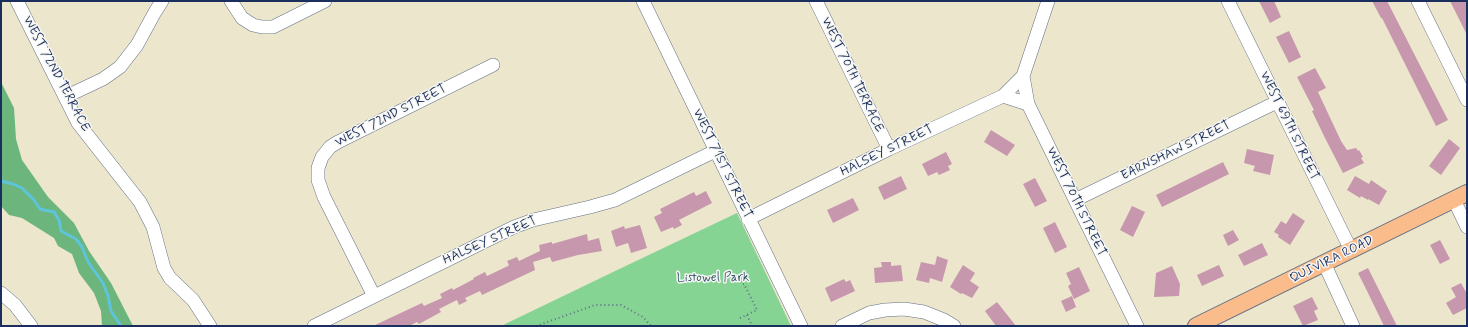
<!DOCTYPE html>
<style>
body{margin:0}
#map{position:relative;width:1468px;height:327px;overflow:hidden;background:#ebe6cc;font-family:Mynerve,sans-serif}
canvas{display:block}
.frame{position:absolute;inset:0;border:2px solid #1b2f5e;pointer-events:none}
</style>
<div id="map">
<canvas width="1468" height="327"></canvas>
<div class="frame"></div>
</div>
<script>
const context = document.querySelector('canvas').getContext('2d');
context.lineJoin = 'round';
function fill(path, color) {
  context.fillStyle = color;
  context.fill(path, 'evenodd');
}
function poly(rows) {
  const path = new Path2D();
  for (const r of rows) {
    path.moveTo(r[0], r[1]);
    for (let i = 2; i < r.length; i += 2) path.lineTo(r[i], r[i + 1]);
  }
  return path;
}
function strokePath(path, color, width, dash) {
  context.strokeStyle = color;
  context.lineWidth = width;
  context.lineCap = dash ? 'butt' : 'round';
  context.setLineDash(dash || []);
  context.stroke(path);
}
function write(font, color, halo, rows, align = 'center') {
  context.font = font + ' Mynerve,sans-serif';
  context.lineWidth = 3;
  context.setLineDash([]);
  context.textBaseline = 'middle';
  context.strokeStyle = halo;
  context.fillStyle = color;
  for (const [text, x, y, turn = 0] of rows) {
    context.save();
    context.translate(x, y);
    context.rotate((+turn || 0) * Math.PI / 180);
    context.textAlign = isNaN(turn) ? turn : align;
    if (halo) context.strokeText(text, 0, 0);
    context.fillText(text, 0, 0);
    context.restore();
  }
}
fill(poly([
 [737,213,791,326,501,326,611,273]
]), '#85d493');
fill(poly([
 [1,82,14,108,16,139,22,160,48,197,74,223,89,251,111,283,133,326,102,326,101,311,94,293,79,273,72,254,58,246,54,238,22,218,9,215,1,206]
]), '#6cb67d');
strokePath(poly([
 [1,181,13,184,22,188,34,200,40,209,54,212,59,220,61,231,76,239,82,247,88,262,103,283,108,296,111,311,121,326]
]), '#5dc4da', 3);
fill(poly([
 [1259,1,1274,1,1281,17,1270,23],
 [1372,1,1387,1,1448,120,1436,126,1382,18,1381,18],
 [1450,1,1465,1,1467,5,1467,35],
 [1289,31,1301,57,1289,63,1276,37],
 [1315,68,1326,88,1318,92,1341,141,1347,150,1356,148,1358,151,1359,150,1363,157,1361,158,1364,163,1343,173,1324,136,1312,111,1314,110,1297,77],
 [991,130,1015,145,1007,156,984,142],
 [1449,139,1460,148,1441,175,1429,166],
 [1247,149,1274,155,1270,175,1253,171,1255,166,1244,163],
 [946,152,952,164,948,166,950,170,939,175,937,172,928,176,922,164],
 [1223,162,1229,174,1162,207,1156,195],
 [901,176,907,189,884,200,878,187],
 [1355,176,1369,184,1371,180,1387,191,1379,205,1368,199,1368,200,1361,196,1360,198,1347,190],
 [1035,178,1047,201,1035,207,1023,184],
 [706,191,712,203,679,220,682,225,674,229,673,227,661,232,654,217,662,213,660,209,694,192,696,196],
 [853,198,859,210,833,223,827,210],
 [1132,206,1145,212,1133,237,1120,230],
 [1293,213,1305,221,1290,245,1278,237,1279,235,1274,232,1281,221,1286,224],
 [1055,222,1067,247,1055,253,1043,228],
 [640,225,647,248,631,253,628,243,616,247,611,231,624,226,625,229],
 [1233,230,1239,240,1228,246,1223,235],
 [587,234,588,241,599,238,602,251,578,255,552,262,550,257,533,262,535,270,482,295,480,291,465,298,467,301,459,305,457,300,439,309,441,312,419,324,417,322,409,326,373,326,422,303,424,306,442,298,440,294,452,288,453,290,474,279,473,278,485,272,487,276,508,266,509,265,507,261,517,257,519,261,540,251,539,245,552,242,552,244],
 [1440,240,1450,259,1440,264,1430,245],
 [1262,243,1268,255,1244,266,1238,255],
 [937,256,948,260,942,282,930,278,929,283,916,280,921,262,935,265],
 [881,262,891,262,891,266,901,265,903,281,875,283,874,268,882,267],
 [963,265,975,273,970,281,979,287,972,298,962,293,961,294,950,287],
 [1219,265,1224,276,1202,286,1197,275],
 [1172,266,1180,284,1179,296,1154,297,1156,273],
 [1079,267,1090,291,1074,299,1068,286,1071,284,1066,273],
 [1368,268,1397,326,1384,326,1368,293,1358,273],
 [844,279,846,282,850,280,855,291,831,302,825,288],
 [1461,283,1467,294,1467,308,1453,315,1446,303,1456,297,1451,288],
 [1072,296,1076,307,1066,312,1061,301],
 [1312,297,1318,309,1314,311,1318,320,1303,326,1293,306],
 [997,302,1016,326,996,326,985,311]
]), '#c797ad');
const minor = poly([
 [17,1,78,123,140,202,153,227,164,268,170,278,193,300,210,326],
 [231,1,242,18,253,25,262,27,273,27,325,1],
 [643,1,801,326],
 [816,1,889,149],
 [1048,1,1023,76,1028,104,1137,326],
 [1228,1,1351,250],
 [1418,1,1467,100],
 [1003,96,1023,76],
 [65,97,103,79,120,67,137,45,155,12,162,1],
 [1075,200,1277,102],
 [1454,200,1467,227],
 [748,219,889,149,1003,96,1028,104],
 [1324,263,1353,326],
 [1,293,15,305,31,326],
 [374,296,324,197,318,180,318,168,322,157,330,147,338,142,493,65],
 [314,326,514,227,533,220,590,207,615,200,715,151],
 [842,326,869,313,885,310,904,309,924,312,944,320,954,326]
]);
const major = poly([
 [1196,326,1467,193]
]);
strokePath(minor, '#646f84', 14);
strokePath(major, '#646f84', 18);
strokePath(poly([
 [747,315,752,326],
 [740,318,757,310,744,284,743,284],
 [536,326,595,305,621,305,643,317,651,326]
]), '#646f84', 2, [1, 3]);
strokePath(minor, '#fff', 13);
strokePath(major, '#fabc8b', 16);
write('13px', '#1b2f5e', '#f6f6f2', [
 ["WEST 72ND TERRACE",56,74,62],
 ["WEST 70TH TERRACE",852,75,64],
 ["WEST 72ND STREET",391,116,-27],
 ["WEST 69TH STREET",1289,126,64],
 ["HALSEY STREET",887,151,-26],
 ["EARNSHAW STREET",1176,151,-26],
 ["WEST 71ST STREET",722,164,64],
 ["WEST 70TH STREET",1076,202,64],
 ["HALSEY STREET",490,241,-24],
 ["QUIVIRA ROAD",1332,260,-26]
]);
write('13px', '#36586b', '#f6f6f2', [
 ["Listowel Park",713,278]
]);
</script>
